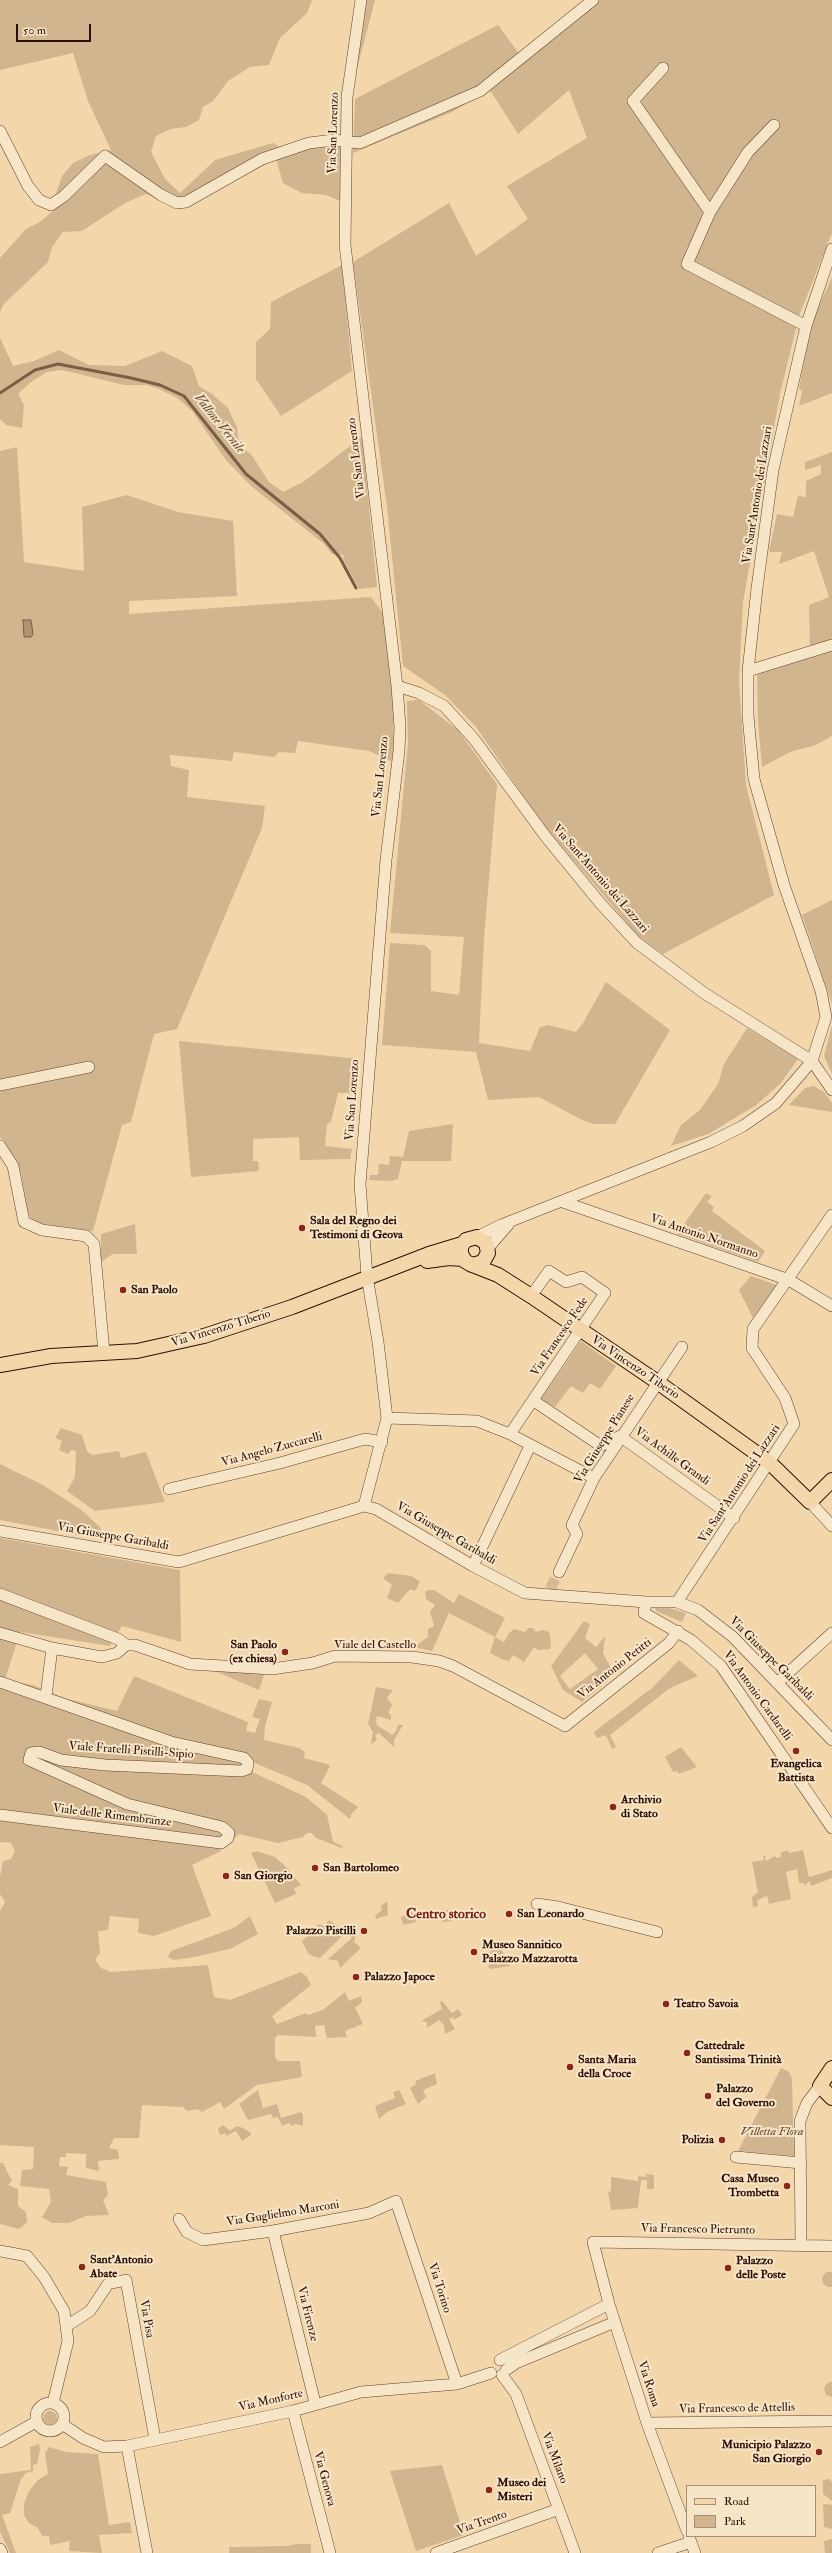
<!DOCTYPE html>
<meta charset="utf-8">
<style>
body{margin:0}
#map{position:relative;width:832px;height:2553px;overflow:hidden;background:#f3d7ab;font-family:"IM FELL Double Pica",serif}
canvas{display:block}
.legend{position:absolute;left:686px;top:2485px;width:130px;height:52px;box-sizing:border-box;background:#f7e5c8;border:1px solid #a58f7a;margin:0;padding:5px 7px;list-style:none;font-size:12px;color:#2b0f04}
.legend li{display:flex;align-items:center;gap:8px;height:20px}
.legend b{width:20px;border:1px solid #a58f7a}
.scale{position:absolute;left:16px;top:24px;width:75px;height:18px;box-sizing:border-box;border:2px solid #2b0f04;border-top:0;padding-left:5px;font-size:12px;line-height:14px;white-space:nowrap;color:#2b0f04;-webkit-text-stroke:3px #f7e5c8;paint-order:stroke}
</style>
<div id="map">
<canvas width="832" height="2553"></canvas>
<ul class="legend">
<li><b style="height:5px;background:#f3d7ab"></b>Road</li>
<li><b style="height:11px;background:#d1b58f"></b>Park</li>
</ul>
<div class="scale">50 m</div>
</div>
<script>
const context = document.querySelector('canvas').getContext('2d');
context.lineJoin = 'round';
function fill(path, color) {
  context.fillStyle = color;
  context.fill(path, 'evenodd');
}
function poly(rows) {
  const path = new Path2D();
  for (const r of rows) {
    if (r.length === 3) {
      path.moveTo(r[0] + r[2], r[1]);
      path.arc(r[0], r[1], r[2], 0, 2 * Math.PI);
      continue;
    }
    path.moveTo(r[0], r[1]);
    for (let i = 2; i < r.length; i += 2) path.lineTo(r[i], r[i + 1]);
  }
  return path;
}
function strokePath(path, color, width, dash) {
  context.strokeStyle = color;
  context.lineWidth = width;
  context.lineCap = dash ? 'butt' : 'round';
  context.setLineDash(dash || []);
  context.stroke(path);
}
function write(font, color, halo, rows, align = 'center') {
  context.font = font + ' "IM FELL Double Pica",serif';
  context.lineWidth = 4;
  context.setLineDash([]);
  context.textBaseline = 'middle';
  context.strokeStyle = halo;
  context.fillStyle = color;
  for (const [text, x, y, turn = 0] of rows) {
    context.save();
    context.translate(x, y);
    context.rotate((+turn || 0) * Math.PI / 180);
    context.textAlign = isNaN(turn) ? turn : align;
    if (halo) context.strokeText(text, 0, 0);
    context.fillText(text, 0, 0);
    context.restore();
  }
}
fill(poly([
 [0,0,312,0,307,13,280,38,269,65,250,67,228,81,213,101,203,107,199,120,186,127,171,129,156,136,151,152,165,179,180,193,215,160,273,143,289,152,310,145,340,144,340,201,326,195,302,193,283,183,276,159,221,187,190,207,175,206,146,194,125,203,82,231,63,232,52,247,48,262,3,305,0,312,0,258,26,229,40,222,54,210,57,190,62,176,73,163,90,155,111,150,88,101,73,53,0,70],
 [356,0,375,0,356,73,349,53],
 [587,0,832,0,832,233,799,316,780,394,743,602,739,681,746,785,774,895,663,954,638,936,543,824,476,727,445,695,403,666,387,507,353,262,449,203,476,256,528,219,507,186,587,138,569,90,518,134,490,90,452,112,353,153,355,99,498,25,520,55],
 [342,265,352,371,281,416,256,379,256,342,270,329,271,302],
 [832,277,832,393,799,406,802,391,799,389,808,339,816,312],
 [0,338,13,366,34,361,59,350,89,365,125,366,162,351,192,366,199,386,212,394,228,408,237,427,239,445,251,454,269,482,283,492,303,482,362,437,377,587,359,589,343,559,344,555,332,554,323,543,251,486,226,460,192,411,177,398,159,389,147,385,124,385,62,370,47,372,31,382,18,394,24,405,22,428,6,425,0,419],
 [17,447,24,562,84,571,82,507,127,495,178,512,233,521,237,596,129,601,129,614,371,597,385,616,394,688,393,762,369,751,298,741,295,753,279,752,274,757,234,752,232,761,170,755,171,766,189,770,187,797,265,806,262,828,177,1029,154,1034,131,1122,122,1125,93,1231,38,1223,29,1216,21,1173,0,1137,0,451],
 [832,452,832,736,816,745,790,752,762,767,758,721,757,675,810,654,809,605,829,597,814,551,779,564,782,552,769,552,777,514,793,517,798,496,806,497,806,481,821,474,821,465,805,470,805,462],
 [419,700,458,730,497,784,484,938,479,1043,530,1051,540,1027,548,1025,576,1032,583,1023,606,982,670,1030,615,1124,594,1124,582,1120,539,1097,488,1100,476,1052,382,1045,390,943,425,945,431,951,431,991,459,995,464,937,390,933,408,743,407,701],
 [832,900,832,1004,802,915],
 [832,1025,832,1074,824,1056],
 [747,1028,798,1059,780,1084,755,1106,708,1134,671,1146,681,1125,700,1110,718,1084,724,1064],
 [179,1041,360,1059,357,1093,338,1093,331,1122,327,1124,325,1146,352,1149,350,1159,300,1160,299,1137,253,1139,253,1161,258,1161,259,1171,191,1177],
 [814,1086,824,1092,832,1103,832,1112,789,1105,805,1088],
 [453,1124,451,1161,402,1161,398,1179,391,1181,369,1180,370,1175,378,1175,379,1164,389,1165,390,1156,403,1157,409,1131],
 [706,1193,712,1196,707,1202,714,1207,712,1211,765,1251,758,1262,677,1234],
 [135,1224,137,1254,113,1254,101,1262,101,1234],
 [751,1276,777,1285,753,1318,739,1290],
 [581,1341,616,1366,600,1389,590,1383,583,1393,571,1386,555,1407,541,1399],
 [61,1428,82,1435,87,1451,92,1455,119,1451,121,1458,146,1452,165,1502,95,1511,67,1491,75,1477,76,1451,71,1450,68,1454,59,1450,62,1441,55,1438],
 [0,1464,43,1485,80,1509,99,1526,110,1541,0,1520],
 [0,1538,180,1570,181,1642,122,1626,110,1646,20,1632,5,1680,33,1685,64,1698,117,1711,134,1676,248,1722,246,1731,255,1733,260,1719,252,1717,259,1699,272,1702,265,1726,264,1740,299,1748,305,1752,304,1758,327,1764,330,1766,321,1783,358,1807,352,1813,350,1819,307,1785,250,1761,250,1771,306,1797,327,1815,333,1842,343,1846,342,1848,316,1838,312,1833,307,1833,303,1837,278,1843,239,1834,219,1852,192,1865,211,1916,154,1936,138,1933,139,1919,110,1916,108,1930,98,1931,100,1953,95,1960,101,1968,111,1972,208,1965,214,1997,230,2000,301,1972,307,1977,311,1985,272,2016,277,2024,306,2013,308,2015,323,2010,345,1992,349,2001,361,1996,362,2002,355,2008,363,2024,345,2031,347,2037,327,2038,324,2025,315,2026,316,2037,278,2035,275,2038,275,2057,278,2061,300,2061,302,2077,257,2085,224,2109,220,2102,202,2112,198,2109,187,2111,183,2107,142,2105,139,2138,114,2138,109,2148,118,2150,119,2159,98,2161,99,2171,86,2168,86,2154,66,2153,66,2157,60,2157,59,2166,68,2167,66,2175,106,2182,108,2195,103,2200,109,2215,86,2216,69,2223,52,2223,42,2217,51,2202,49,2189,20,2186,22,2170,33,2169,34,2147,0,2145,0,1911,5,1902,0,1894,0,1876,3,1861,11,1859,15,1851,11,1843,0,1842],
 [388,1573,412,1576,420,1582,415,1591,410,1589,398,1603,387,1598,392,1585,383,1578],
 [430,1590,434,1590,454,1603,459,1594,505,1618,495,1637,504,1642,509,1633,514,1629,525,1632,528,1628,533,1628,536,1632,543,1630,549,1632,551,1643,550,1649,538,1650,534,1647,524,1662,513,1655,509,1661,504,1660,490,1653,495,1637,449,1613,432,1651,414,1647,413,1644,417,1645,428,1637,428,1629,434,1626,430,1612,435,1605,426,1599,425,1594,426,1591],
 [659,1605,686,1613,682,1622,656,1611,655,1608],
 [584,1621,590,1624,585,1638,596,1647,605,1636,603,1653,611,1668,611,1678,582,1702,563,1690,551,1666],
 [585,1653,598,1669,570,1689,560,1676],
 [679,1660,698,1676,670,1688,610,1735,616,1747,612,1749,606,1735,597,1738,594,1732,652,1688],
 [210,1669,265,1672,259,1690],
 [376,1687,393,1690,387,1698,392,1705,388,1713,391,1715,391,1720,377,1716,376,1721,377,1725,392,1735,396,1731,398,1725,403,1725,394,1740,394,1747,379,1733,375,1735,377,1740,371,1744,373,1732,368,1724],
 [681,1747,697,1767,679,1774,677,1771,673,1772,665,1757],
 [788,1850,789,1853,803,1850,809,1877,832,1870,832,1878,811,1886,809,1881,805,1886,804,1883,799,1883,797,1869,786,1872,791,1899,769,1904,767,1896,757,1900,758,1906,753,1907,752,1897,758,1892,752,1862,764,1860,763,1856,765,1855,766,1861,775,1856,776,1858,781,1857,781,1852],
 [256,1851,275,1857,284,1865,301,1885,294,1888,296,1894,275,1903,251,1853],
 [387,1901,388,1915,376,1919,375,1916,382,1910,381,1906],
 [441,1909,453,1911,452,1921,442,1922],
 [413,1912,416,1922,403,1925,401,1917],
 [250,1916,258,1934,230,1949,194,1957,174,1960,168,1957,171,1951,234,1928],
 [329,1920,340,1927,341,1937,320,1958,312,1956,308,1953,302,1941,319,1924,324,1926],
 [352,1929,357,1932,354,1942,361,1948,340,1968,338,1961,328,1959,351,1939],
 [499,1944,510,1966,490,1969,488,1966,494,1956,489,1953],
 [442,2001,452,2013,458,2009,462,2015,454,2020,453,2017,449,2019,455,2029,445,2034,444,2025,439,2020,427,2028,427,2022,421,2021,442,2009,440,2002],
 [781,2068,789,2072,792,2079,794,2156,738,2151],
 [435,2073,437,2084,423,2090,426,2097,418,2104,410,2088,416,2084,415,2081],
 [258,2090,263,2108,277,2104,281,2118,301,2112,303,2115,303,2126,296,2124,292,2126,289,2123,282,2126,278,2117,273,2118,271,2114,248,2120,239,2104],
 [399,2090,406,2104,387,2112,379,2119,375,2106,395,2098,393,2092],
 [223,2125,230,2131,237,2126,243,2128,250,2132,251,2135,242,2141,236,2131,226,2136,225,2133,220,2135,218,2129],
 [0,2163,3,2163,12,2181,8,2185,18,2189,18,2206,26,2212,27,2222,19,2229,0,2224],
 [646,2174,654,2175,654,2189,647,2189,647,2180,641,2180,638,2208,611,2210,608,2192,611,2191,611,2177,638,2181,638,2176,646,2177],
 [826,2272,832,2272,832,2287,827,2287,823,2283,822,2277],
 [832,2381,832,2397,826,2395,824,2389,826,2384],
 [50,2418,7],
 [39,2444,40,2450,37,2464,33,2465,33,2471,26,2473,21,2479,10,2513,2,2515,16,2553,10,2553,0,2532,0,2474,31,2470,30,2447],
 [49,2447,66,2452,98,2454,109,2525,130,2522,132,2533,99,2535,102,2553,69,2551,70,2541,50,2545,49,2536,42,2536,38,2528,29,2523,24,2515,24,2504,29,2491,38,2480,48,2474,45,2453],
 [442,2465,464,2535,416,2551,390,2471],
 [829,2479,832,2482,832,2501,823,2494,823,2480],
 [826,2504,832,2505,832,2529,824,2527,823,2505],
 [832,2539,832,2553,825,2553,824,2541],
 [297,2544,311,2544,311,2553,229,2553,229,2547,286,2546]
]), '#d1b58f');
const water = poly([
 [23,620,31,620,33,634,31,637,24,637,23,620]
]);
fill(water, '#af9372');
strokePath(water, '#7a5e46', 1);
strokePath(poly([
 [0,393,35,370,58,364,131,378,160,385,184,396,246,474,320,534,340,558,356,588]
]), '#7a5e46', 3);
strokePath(poly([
 [550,1589,559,1572]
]), '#d5b992', 11, [11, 5.5]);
const minor = poly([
 [361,0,347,97,345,245,397,686,400,727,399,751,386,860,360,1184,367,1276,378,1342,387,1418,364,1506],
 [663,68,633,101,710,212,687,264,806,326],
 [0,131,28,186,39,200,51,205,64,196,105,156,161,195,177,203,186,202,262,159,309,143,334,140,360,143,480,91,593,0],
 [710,212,748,152,774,125],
 [748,671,832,645],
 [397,686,419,693,444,706,474,739,546,837,600,903,637,943,704,993,812,1061,832,1090],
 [0,1085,89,1067],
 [0,1146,13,1166,24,1222,42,1230,86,1236,94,1244,104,1352],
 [563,1202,789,1280,832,1306],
 [477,1237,501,1225,711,1142,743,1126,776,1103,812,1061,826,1017,821,991,784,885,754,779,748,716,748,671,757,588,773,470,806,326,832,249],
 [488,1248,508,1225],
 [534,1401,601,1446,620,1436,734,1518],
 [387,1418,477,1421,510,1434,594,1478],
 [510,1434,605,1293,582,1277,566,1282,549,1271,531,1296],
 [169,1489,280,1463,365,1439,382,1442],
 [810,1502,832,1526],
 [0,1531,179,1562,364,1506,376,1509,473,1566,525,1593,646,1602,677,1602,698,1610,733,1637,832,1740],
 [473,1566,530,1446],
 [559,1572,577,1534,572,1525,594,1478,682,1347],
 [0,1594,118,1639,126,1645,117,1653,102,1657,52,1648,0,1633],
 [646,1602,644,1613,691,1640,721,1666,832,1828],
 [677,1602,794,1424,785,1398,752,1348,753,1329,832,1215],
 [126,1645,135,1645,190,1664,272,1669,313,1663,335,1656,412,1657,439,1661,453,1666,565,1726,669,1643,678,1631],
 [0,1682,171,1742,244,1758,248,1763,247,1769,241,1771,105,1765,61,1760,39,1752,31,1753,29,1760,127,1804,222,1827,229,1833,228,1838,221,1843,0,1815],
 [777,1683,832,1633],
 [46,1696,52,1648],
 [537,1904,558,1907,657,1932],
 [736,2157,801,2163],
 [179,2219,187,2232,203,2240,273,2231,369,2213,396,2201,457,2384],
 [273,2231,315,2403],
 [801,2245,800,2121,807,2103,820,2086],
 [0,2251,27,2256,44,2277,64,2311,68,2341,53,2403],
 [68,2325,90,2311,108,2284,126,2280,155,2439],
 [500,2360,609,2304],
 [506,2370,516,2363,615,2322],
 [502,2375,516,2394,575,2553],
 [50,2417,14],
 [293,2411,330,2553],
 [647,2423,832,2421],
 [62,2424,83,2438,104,2447,127,2446,293,2411,361,2392,457,2384,491,2373],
 [0,2442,36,2422],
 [127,2446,147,2553],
 [687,2531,647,2423,609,2304,593,2242,832,2246],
 [689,2537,695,2553],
 [0,2549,2,2553],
 [436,2553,559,2509],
 [658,2553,691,2542]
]);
const major = poly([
 [427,1261,449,1258,463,1259],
 [472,1265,483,1262,488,1253,486,1243,477,1237,466,1240,461,1246,461,1254,465,1261,470,1264,498,1275,531,1296,656,1381,770,1463,810,1502,832,1480],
 [0,1365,51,1356,137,1351,204,1336,292,1307,429,1254,462,1244],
 [832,2068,820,2086,832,2098]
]);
strokePath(minor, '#5d412e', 12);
strokePath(major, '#2b0f04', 16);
strokePath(minor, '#f7e5c8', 11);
strokePath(major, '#f3d7ab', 14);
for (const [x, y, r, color] of [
 [302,1228,4,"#8f2418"],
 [123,1290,4,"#8f2418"],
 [285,1652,4,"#8f2418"],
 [796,1751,4,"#8f2418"],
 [613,1807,4,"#8f2418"],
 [315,1868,4,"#8f2418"],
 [226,1876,4,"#8f2418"],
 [509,1914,4,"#8f2418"],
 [364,1931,4,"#8f2418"],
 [474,1952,4,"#8f2418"],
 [356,1977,4,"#8f2418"],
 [666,2004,4,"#8f2418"],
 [687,2053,4,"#8f2418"],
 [570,2067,4,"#8f2418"],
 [708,2096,4,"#8f2418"],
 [722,2140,4,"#8f2418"],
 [787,2186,4,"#8f2418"],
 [82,2267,4,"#8f2418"],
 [728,2268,4,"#8f2418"],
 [819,2452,4,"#8f2418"],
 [489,2490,4,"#8f2418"]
]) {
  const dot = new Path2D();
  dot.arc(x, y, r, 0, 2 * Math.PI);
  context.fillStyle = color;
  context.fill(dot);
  strokePath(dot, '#f7e5c8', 1.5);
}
write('12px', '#2b0f04', '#f7e5c8', [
 ["Via San Lorenzo",334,133,-88],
 ["Via San Lorenzo",357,458,-97],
 ["Via Sant'Antonio dei Lazzari",758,495,-81],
 ["Via San Lorenzo",381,777,-84],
 ["Via Sant'Antonio dei Lazzari",600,879,49],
 ["Via San Lorenzo",353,1100,-86],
 ["Via Antonio Normanno",704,1237,19],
 ["Via Vincenzo Tiberio",221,1329,-17],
 ["Via Francesco Fede",560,1337,-56],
 ["Via Vincenzo Tiberio",635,1368,34],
 ["Via Giuseppe Pianese",605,1439,-58],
 ["Via Angelo Zuccarelli",272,1450,-15],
 ["Via Achille Grandi",672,1457,36],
 ["Via Sant'Antonio dei Lazzari",740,1484,-57],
 ["Via Giuseppe Garibaldi",446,1534,30],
 ["Via Giuseppe Garibaldi",113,1537,10],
 ["Viale del Castello",375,1645],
 ["Via Giuseppe Garibaldi",771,1659,45],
 ["Via Antonio Petitti",615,1669,-38],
 ["Via Antonio Cardarelli",757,1696,54],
 ["Viale Fratelli Pistilli-Sipio",131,1751,4],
 ["Viale delle Rimembranze",112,1816,7],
 ["Via Guglielmo Marconi",283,2214,-9],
 ["Via Francesco Pietrunto",698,2230,1],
 ["Via Torino",439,2288,72],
 ["Via Firenze",307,2314,76],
 ["Via Pisa",146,2319,80],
 ["Via Roma",648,2384,72],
 ["Via Monforte",271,2401,-13],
 ["Via Francesco de Attellis",737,2409,-1],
 ["Via Milano",554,2458,69],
 ["Via Genova",324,2479,75],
 ["Via Trento",482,2523,-19]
]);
write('bold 12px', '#2b0f04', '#f7e5c8', [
 ["Sala del Regno dei",310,1221],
 ["Testimoni di Geova",310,1235],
 ["San Paolo",131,1290],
 ["San Paolo",277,1645,"right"],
 ["(ex chiesa)",277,1659,"right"],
 ["Evangelica",796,1764,"center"],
 ["Battista",796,1778,"center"],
 ["Archivio",621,1800],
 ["di Stato",621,1814],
 ["San Bartolomeo",323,1868],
 ["San Giorgio",234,1876],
 ["San Leonardo",517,1914],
 ["Palazzo Pistilli",356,1931,"right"],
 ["Museo Sannitico",482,1945],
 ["Palazzo Mazzarotta",482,1959],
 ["Palazzo Japoce",364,1977],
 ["Teatro Savoia",674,2004],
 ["Cattedrale",695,2046],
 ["Santissima Trinità",695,2060],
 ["Santa Maria",578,2060],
 ["della Croce",578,2074],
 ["Palazzo",716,2089],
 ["del Governo",716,2103],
 ["Polizia",714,2140,"right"],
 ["Casa Museo",779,2179,"right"],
 ["Trombetta",779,2193,"right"],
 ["Sant'Antonio",90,2260],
 ["Abate",90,2274],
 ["Palazzo",736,2261],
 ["delle Poste",736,2275],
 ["Municipio Palazzo",811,2445,"right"],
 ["San Giorgio",811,2459,"right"],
 ["Museo dei",497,2483],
 ["Misteri",497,2497]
], 'left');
write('italic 12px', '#654935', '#f7e5c8', [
 ["Villetta Flora",772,2132]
]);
write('italic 13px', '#664a35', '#f7e5c8', [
 ["Vallone Vernile",219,424,51]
]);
write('bold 14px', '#7a1f14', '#f7e5c8', [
 ["Centro storico",446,1915]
]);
</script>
